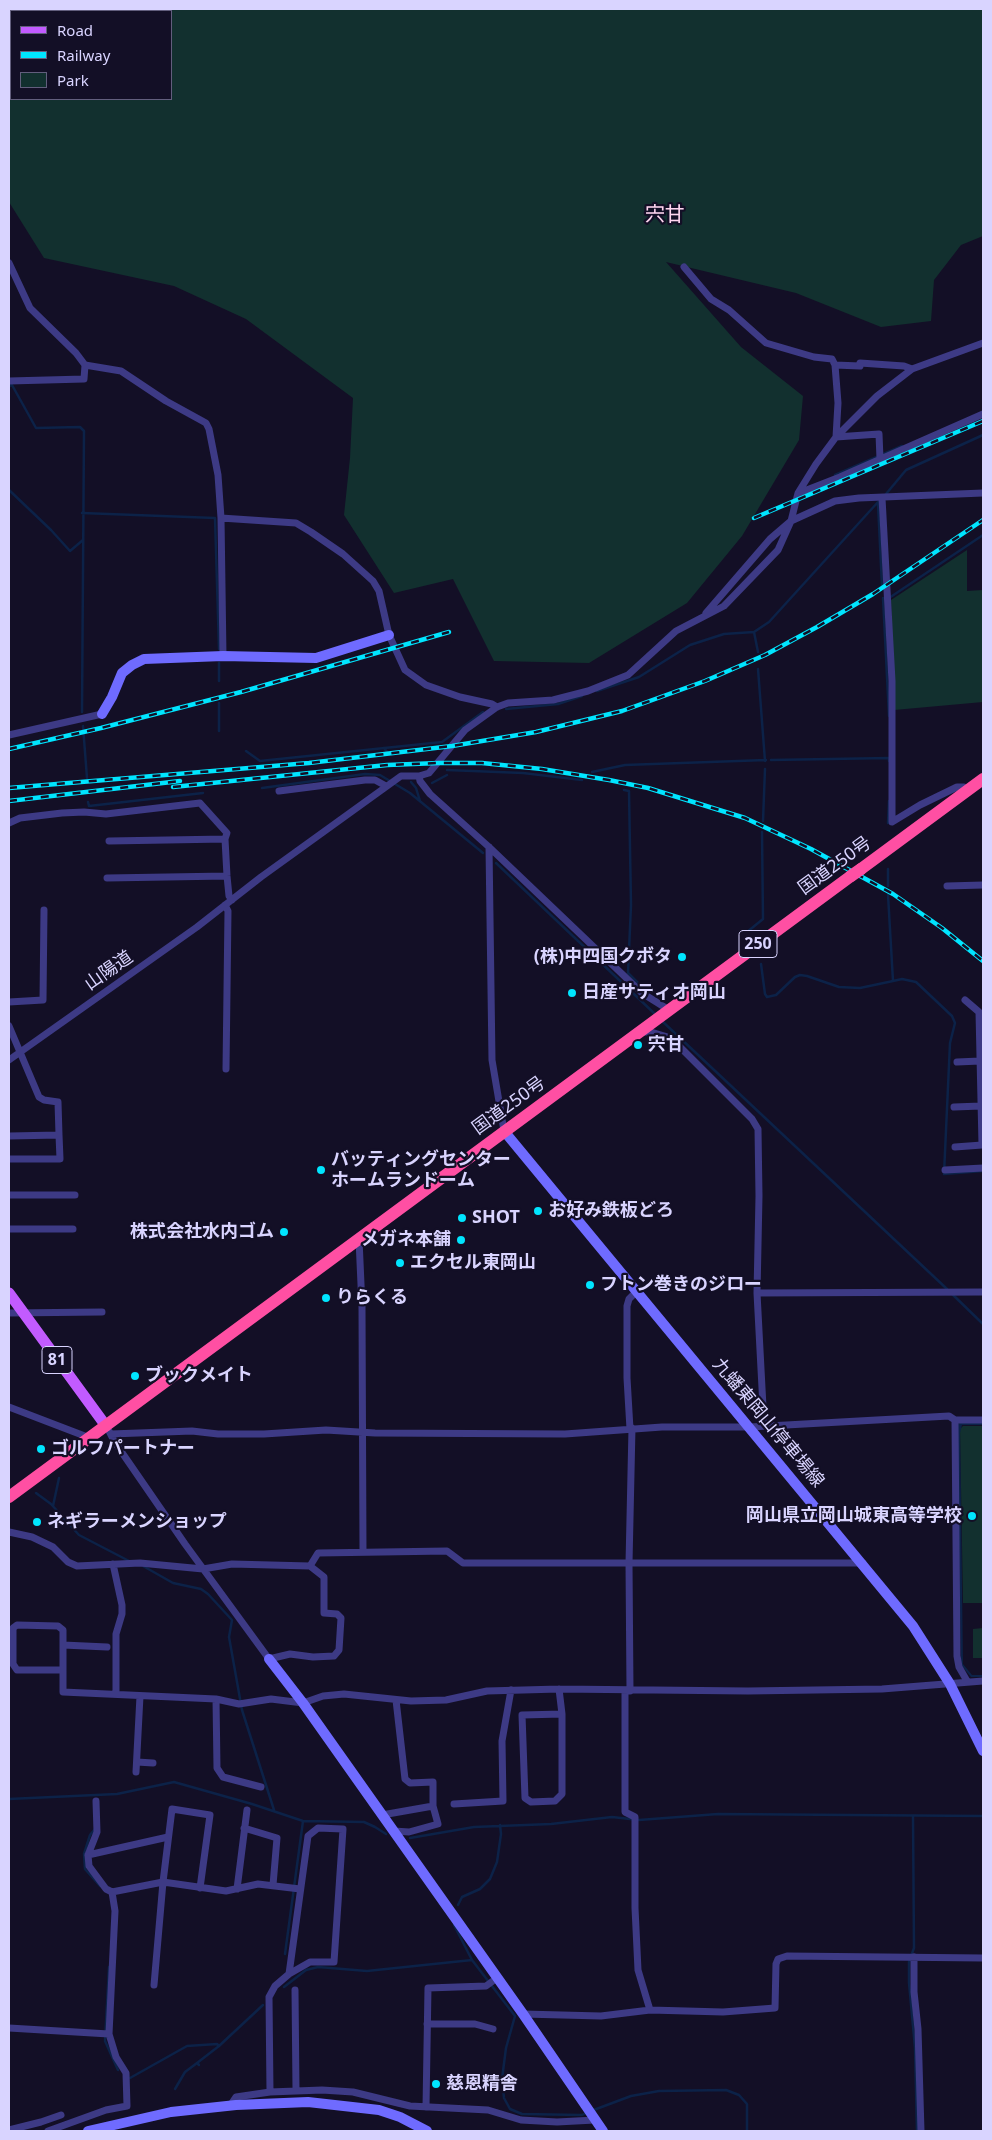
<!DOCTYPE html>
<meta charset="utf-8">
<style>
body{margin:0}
#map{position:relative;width:992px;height:2140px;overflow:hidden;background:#130f26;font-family:"Noto Sans",sans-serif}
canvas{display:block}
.frame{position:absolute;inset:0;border:10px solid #d9d4ff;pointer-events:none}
.legend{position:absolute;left:10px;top:10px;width:162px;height:90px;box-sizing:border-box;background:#130f26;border:1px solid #625e7d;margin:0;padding:6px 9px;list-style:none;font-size:15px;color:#d9d4ff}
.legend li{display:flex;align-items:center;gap:10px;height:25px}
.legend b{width:25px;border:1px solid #625e7d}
</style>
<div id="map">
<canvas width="992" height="2140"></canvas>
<div class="frame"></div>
<ul class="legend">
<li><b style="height:6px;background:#c25bff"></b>Road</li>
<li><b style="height:6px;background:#00e5ff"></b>Railway</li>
<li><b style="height:14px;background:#12302f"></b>Park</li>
</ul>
</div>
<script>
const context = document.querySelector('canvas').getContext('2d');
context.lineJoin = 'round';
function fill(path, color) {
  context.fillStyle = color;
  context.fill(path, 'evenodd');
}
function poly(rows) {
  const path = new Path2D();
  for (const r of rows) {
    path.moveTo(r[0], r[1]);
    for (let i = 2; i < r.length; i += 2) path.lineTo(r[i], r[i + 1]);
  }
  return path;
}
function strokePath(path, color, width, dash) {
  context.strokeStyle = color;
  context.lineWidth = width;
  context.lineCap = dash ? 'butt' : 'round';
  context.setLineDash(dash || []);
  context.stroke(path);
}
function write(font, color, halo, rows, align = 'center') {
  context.font = font + ' "Noto Sans","Noto Sans JP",sans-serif';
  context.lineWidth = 4.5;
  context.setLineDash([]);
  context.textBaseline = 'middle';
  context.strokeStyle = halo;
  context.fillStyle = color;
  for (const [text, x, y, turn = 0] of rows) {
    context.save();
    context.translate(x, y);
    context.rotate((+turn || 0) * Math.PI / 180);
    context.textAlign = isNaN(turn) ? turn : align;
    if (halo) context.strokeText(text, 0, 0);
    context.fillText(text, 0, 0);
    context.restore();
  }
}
fill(poly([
 [53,9,983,9,983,236,961,245,934,280,931,321,881,327,796,293,666,262,741,347,803,396,799,440,742,536,687,603,589,663,494,661,453,579,394,593,344,515,350,458,353,398,246,319,174,286,44,258,9,202,9,60,11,56,11,99,171,99,171,11,51,11],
 [967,550,967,591,983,590,983,702,894,710,891,600],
 [963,1426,983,1426,983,1603,963,1603,960,1429],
 [983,1628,983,1658,973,1658,973,1629]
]), '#12302f');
fill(poly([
 [960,1423,983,1423,983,1425,962,1425,960,1433,963,1664,972,1675,983,1675,983,1677,971,1677,961,1665,957,1424]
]), '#0c2248');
strokePath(poly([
 [9,386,12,385,36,428,80,427,84,431,82,712],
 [835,475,902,446],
 [9,490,51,530,70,551,83,540],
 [886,494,906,470,983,435],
 [878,504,882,586],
 [82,513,215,518,219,649],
 [883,598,889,716],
 [889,598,983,535],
 [754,632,758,652],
 [758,669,765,761],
 [219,681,219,663],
 [597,691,639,677,690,645,724,634,754,632,769,622,878,502],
 [219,703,219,731],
 [506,709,558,704,582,696],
 [83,726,87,778],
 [384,748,388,753],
 [246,751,260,761,442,742,483,712],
 [771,760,889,758,889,761],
 [447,770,523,773,582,780],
 [592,772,625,765,766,760],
 [411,782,416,788,420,801],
 [432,783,447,775],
 [262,788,365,774,380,775,410,793,483,853],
 [624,790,629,791,631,905,628,973,647,992],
 [88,802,89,806,203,793],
 [763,821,765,769],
 [888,823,889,801],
 [496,863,656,1015],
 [888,886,888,869],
 [888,895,893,981,902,979,916,982,952,1016,955,1023,950,1043,944,1174,983,1171],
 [745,942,741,937,763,919,762,832],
 [761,964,765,994,767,997,776,995,795,977,800,975,807,976,839,987,860,988,893,981],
 [662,1021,947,1289],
 [951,1293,983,1324],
 [36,1493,51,1504,79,1535,131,1562],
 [53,1506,59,1478],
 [143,1566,173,1583,201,1589,208,1594,232,1620,229,1637,242,1710,274,1810],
 [9,1799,117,1794,174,1782,252,1804,303,1821,364,1822,375,1827,386,1834],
 [913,1817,914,1948,909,1962,909,1983,915,2048,917,2131],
 [95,1829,90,1835,84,1854,85,1869,100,1886],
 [410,1838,474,1827,551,1824,612,1817,639,1820,718,1814,983,1816],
 [458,1905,462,1897,480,1889,490,1879,497,1862,501,1834,500,1825],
 [454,1925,472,1960,515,2016,506,2048,502,2079,504,2098,510,2109,522,2114,582,2115,586,2113],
 [285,1954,303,1821],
 [109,1967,105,2041,118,2070],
 [284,1987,306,1970,318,1967,367,1971,472,1960],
 [199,2065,197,2063,219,2046,263,2005],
 [130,2078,187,2046,217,2044,219,2046],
 [175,2089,185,2072,197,2063],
 [591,2111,631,2096,659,2091,726,2090,739,2095,747,2104,747,2131]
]), '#0c2248', 2.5);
strokePath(poly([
 [9,263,30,308,76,353,85,365,121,371,166,401,206,423,209,429,218,475,221,518,223,656],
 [684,267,711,299,729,310,766,343,814,357,832,359,835,365,838,403,836,437,879,434,880,459],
 [835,365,860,366,860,363,904,366,912,369],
 [9,381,84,379,85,365],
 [799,493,840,477,983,414],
 [882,498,892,681,892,822,920,805,957,787,964,787,968,790],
 [221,518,296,523,311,532,343,554,373,581,379,591,389,635,405,670,426,685,460,697,492,704,497,707],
 [706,613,770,539,791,521,835,501,859,498,983,493],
 [9,735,102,714],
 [419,776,420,781,430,794,489,847,642,993,669,1010],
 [279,791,365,780,375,780,386,786],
 [9,823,20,818,62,813,84,812,106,814,200,803,227,833,225,839,227,876,229,896,232,900],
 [109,841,225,839],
 [489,847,492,1060,504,1131],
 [107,878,227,876],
 [947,886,983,885],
 [225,905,228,911,226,1069],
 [965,1000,979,1012,982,1145,983,1145],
 [9,1002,43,1000,44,910],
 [9,1026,39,1097,44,1100,58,1102,59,1135],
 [643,1032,651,1032,671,1038,752,1119,758,1129,759,1196,757,1293,764,1426],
 [9,1060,197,927,261,877,401,776,419,776,429,773,465,730,497,707,508,703,553,700,588,691,628,675,676,631,724,606,778,550,791,521,798,493,816,464,836,437,877,396,912,369,983,343],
 [957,1062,980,1061],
 [954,1107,981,1106],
 [9,1136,59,1135,60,1159,9,1159],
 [955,1147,982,1145],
 [945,1170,983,1168],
 [9,1195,75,1195],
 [9,1229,73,1229],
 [359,1239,362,1307,363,1552],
 [757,1293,983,1292],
 [9,1313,102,1312],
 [9,1407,90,1438],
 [955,1420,957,1656,959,1667,967,1681],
 [630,1429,627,1378,627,1306,629,1299,637,1291],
 [109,1431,114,1441,185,1544,269,1659,290,1654,313,1657,334,1656,339,1650,341,1618,337,1614,324,1613,324,1577,310,1566],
 [111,1434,192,1431,218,1434,264,1434,326,1430,375,1433,565,1434,662,1427,750,1427,949,1416,955,1420,983,1420],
 [9,1532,32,1537,53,1547,68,1562,77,1566,140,1563,203,1569,232,1564,310,1566,318,1553,447,1551,463,1563,863,1563],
 [113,1564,122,1605,122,1614,116,1634,116,1694],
 [63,1645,107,1647],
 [63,1670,17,1670,13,1664,13,1628,17,1625,58,1626,63,1630,63,1692,216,1699,239,1704,271,1699,303,1703,323,1696,344,1694,411,1701,446,1700,487,1691,559,1689,748,1691,882,1689,983,1681],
 [559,1689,562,1714],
 [625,1691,625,1812,635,1817,635,1908,638,1970,650,2010],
 [630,1691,629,1563,632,1428],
 [216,1699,217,1768,223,1777,261,1787],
 [562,1714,562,1794,555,1801,531,1802,525,1798,522,1715,562,1714],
 [137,1762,153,1763],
 [136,1772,140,1696],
 [454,1804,503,1801,502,1741,511,1690],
 [382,1815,433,1806,433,1782,410,1783,405,1779,396,1700],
 [244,1828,277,1838,273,1885],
 [394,1831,409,1832,438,1824,433,1806],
 [88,1855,97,1832,96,1801],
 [237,1889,247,1810],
 [112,1892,163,1882,226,1891,258,1884,300,1889],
 [914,1957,914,1992,918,2029,921,2131],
 [154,1985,163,1882,172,1809,210,1815,200,1888],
 [295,1990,296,2090],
 [523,2014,601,2016,650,2010,723,2012,775,2008,776,1964,778,1959,787,1956,983,1958],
 [427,2024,475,2024,493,2029],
 [9,2028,109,2034,116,2057,126,2073,127,2106,106,2110,48,2131],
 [109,2034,115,1911,112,1892,106,1889,89,1866,88,1855,168,1837],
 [270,2092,269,1997,275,1986,289,1974,308,1836,318,1828,343,1829,334,1962,310,1962,289,1974],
 [230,2106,236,2097,270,2092,322,2090,353,2092,410,2106,488,2110,521,2120,557,2122,595,2120],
 [426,2107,428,1988,486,1986,497,1978],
 [9,2130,41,2122,61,2115]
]), '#3d3a85', 7);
strokePath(poly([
 [102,714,112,697,122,673,132,665,144,659,223,656,316,658,389,635],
 [504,1131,913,1626,950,1684,983,1751],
 [269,1659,303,1703,523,2014,603,2131],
 [88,2131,171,2112,236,2105,308,2102,379,2110,400,2117,427,2131]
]), '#6f6bff', 10);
strokePath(poly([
 [9,1293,106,1426]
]), '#c25bff', 11);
strokePath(poly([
 [861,869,983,779],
 [9,1497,851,876]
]), '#ff4fa3', 12);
const rail = poly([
 [754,518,983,421],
 [9,749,101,728,241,692,449,632],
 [173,787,387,765,439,763,482,763,542,769,609,780,648,788,745,818,811,849,893,894,942,928,983,961],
 [9,788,309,763,452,746,536,732,622,711,705,681,765,655,817,627,873,594,983,520],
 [9,801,180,781]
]);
strokePath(rail, '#00e5ff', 4.5);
strokePath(rail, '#130f26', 2.5, [8]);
strokePath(poly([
 [851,876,861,869]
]), '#ff4fa3', 12);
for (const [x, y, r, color] of [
 [682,957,5,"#00e5ff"],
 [572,993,5,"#00e5ff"],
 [638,1045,5,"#00e5ff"],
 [321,1170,5,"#00e5ff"],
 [538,1211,5,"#00e5ff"],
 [462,1218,5,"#00e5ff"],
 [284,1232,5,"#00e5ff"],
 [461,1240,5,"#00e5ff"],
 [400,1263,5,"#00e5ff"],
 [590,1285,5,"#00e5ff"],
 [326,1298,5,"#00e5ff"],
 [135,1376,5,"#00e5ff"],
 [41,1449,5,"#00e5ff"],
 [972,1516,5,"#00e5ff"],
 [37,1522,5,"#00e5ff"],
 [436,2084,5,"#00e5ff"]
]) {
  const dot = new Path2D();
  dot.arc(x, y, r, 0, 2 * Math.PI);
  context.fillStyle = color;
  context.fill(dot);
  strokePath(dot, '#130f26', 2);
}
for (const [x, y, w] of [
 [758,944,38],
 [57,1360,30]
]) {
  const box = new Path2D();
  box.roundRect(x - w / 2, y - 13.5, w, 27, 4);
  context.fillStyle = '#130f26';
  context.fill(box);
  strokePath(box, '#d9d4ff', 1);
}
write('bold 16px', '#d9d4ff', null, [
 ["250",758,944],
 ["81",57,1360]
]);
write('18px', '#d9d4ff', '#130f26', [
 ["国道250号",835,866,-36],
 ["山陽道",109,971,-35],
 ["国道250号",509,1106,-36],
 ["九蟠東岡山停車場線",768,1423,50]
]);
write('bold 18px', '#d9d4ff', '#130f26', [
 ["(株)中四国クボタ",672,957,"right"],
 ["日産サティオ岡山",582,993],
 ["宍甘",648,1045],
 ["バッティングセンター",331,1160],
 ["ホームランドーム",331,1181],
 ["お好み鉄板どろ",548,1211],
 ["SHOT",472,1218],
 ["株式会社水内ゴム",274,1232,"right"],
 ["メガネ本舗",451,1240,"right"],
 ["エクセル東岡山",410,1263],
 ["フトン巻きのジロー",600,1285],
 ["りらくる",336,1298],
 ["ブックメイト",145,1376],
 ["ゴルフパートナー",51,1449],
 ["岡山県立岡山城東高等学校",962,1516,"right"],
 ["ネギラーメンショップ",47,1522],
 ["慈恩精舎",446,2084]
], 'left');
write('20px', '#ffd6f0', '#130f26', [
 ["宍甘",665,215]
]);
</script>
